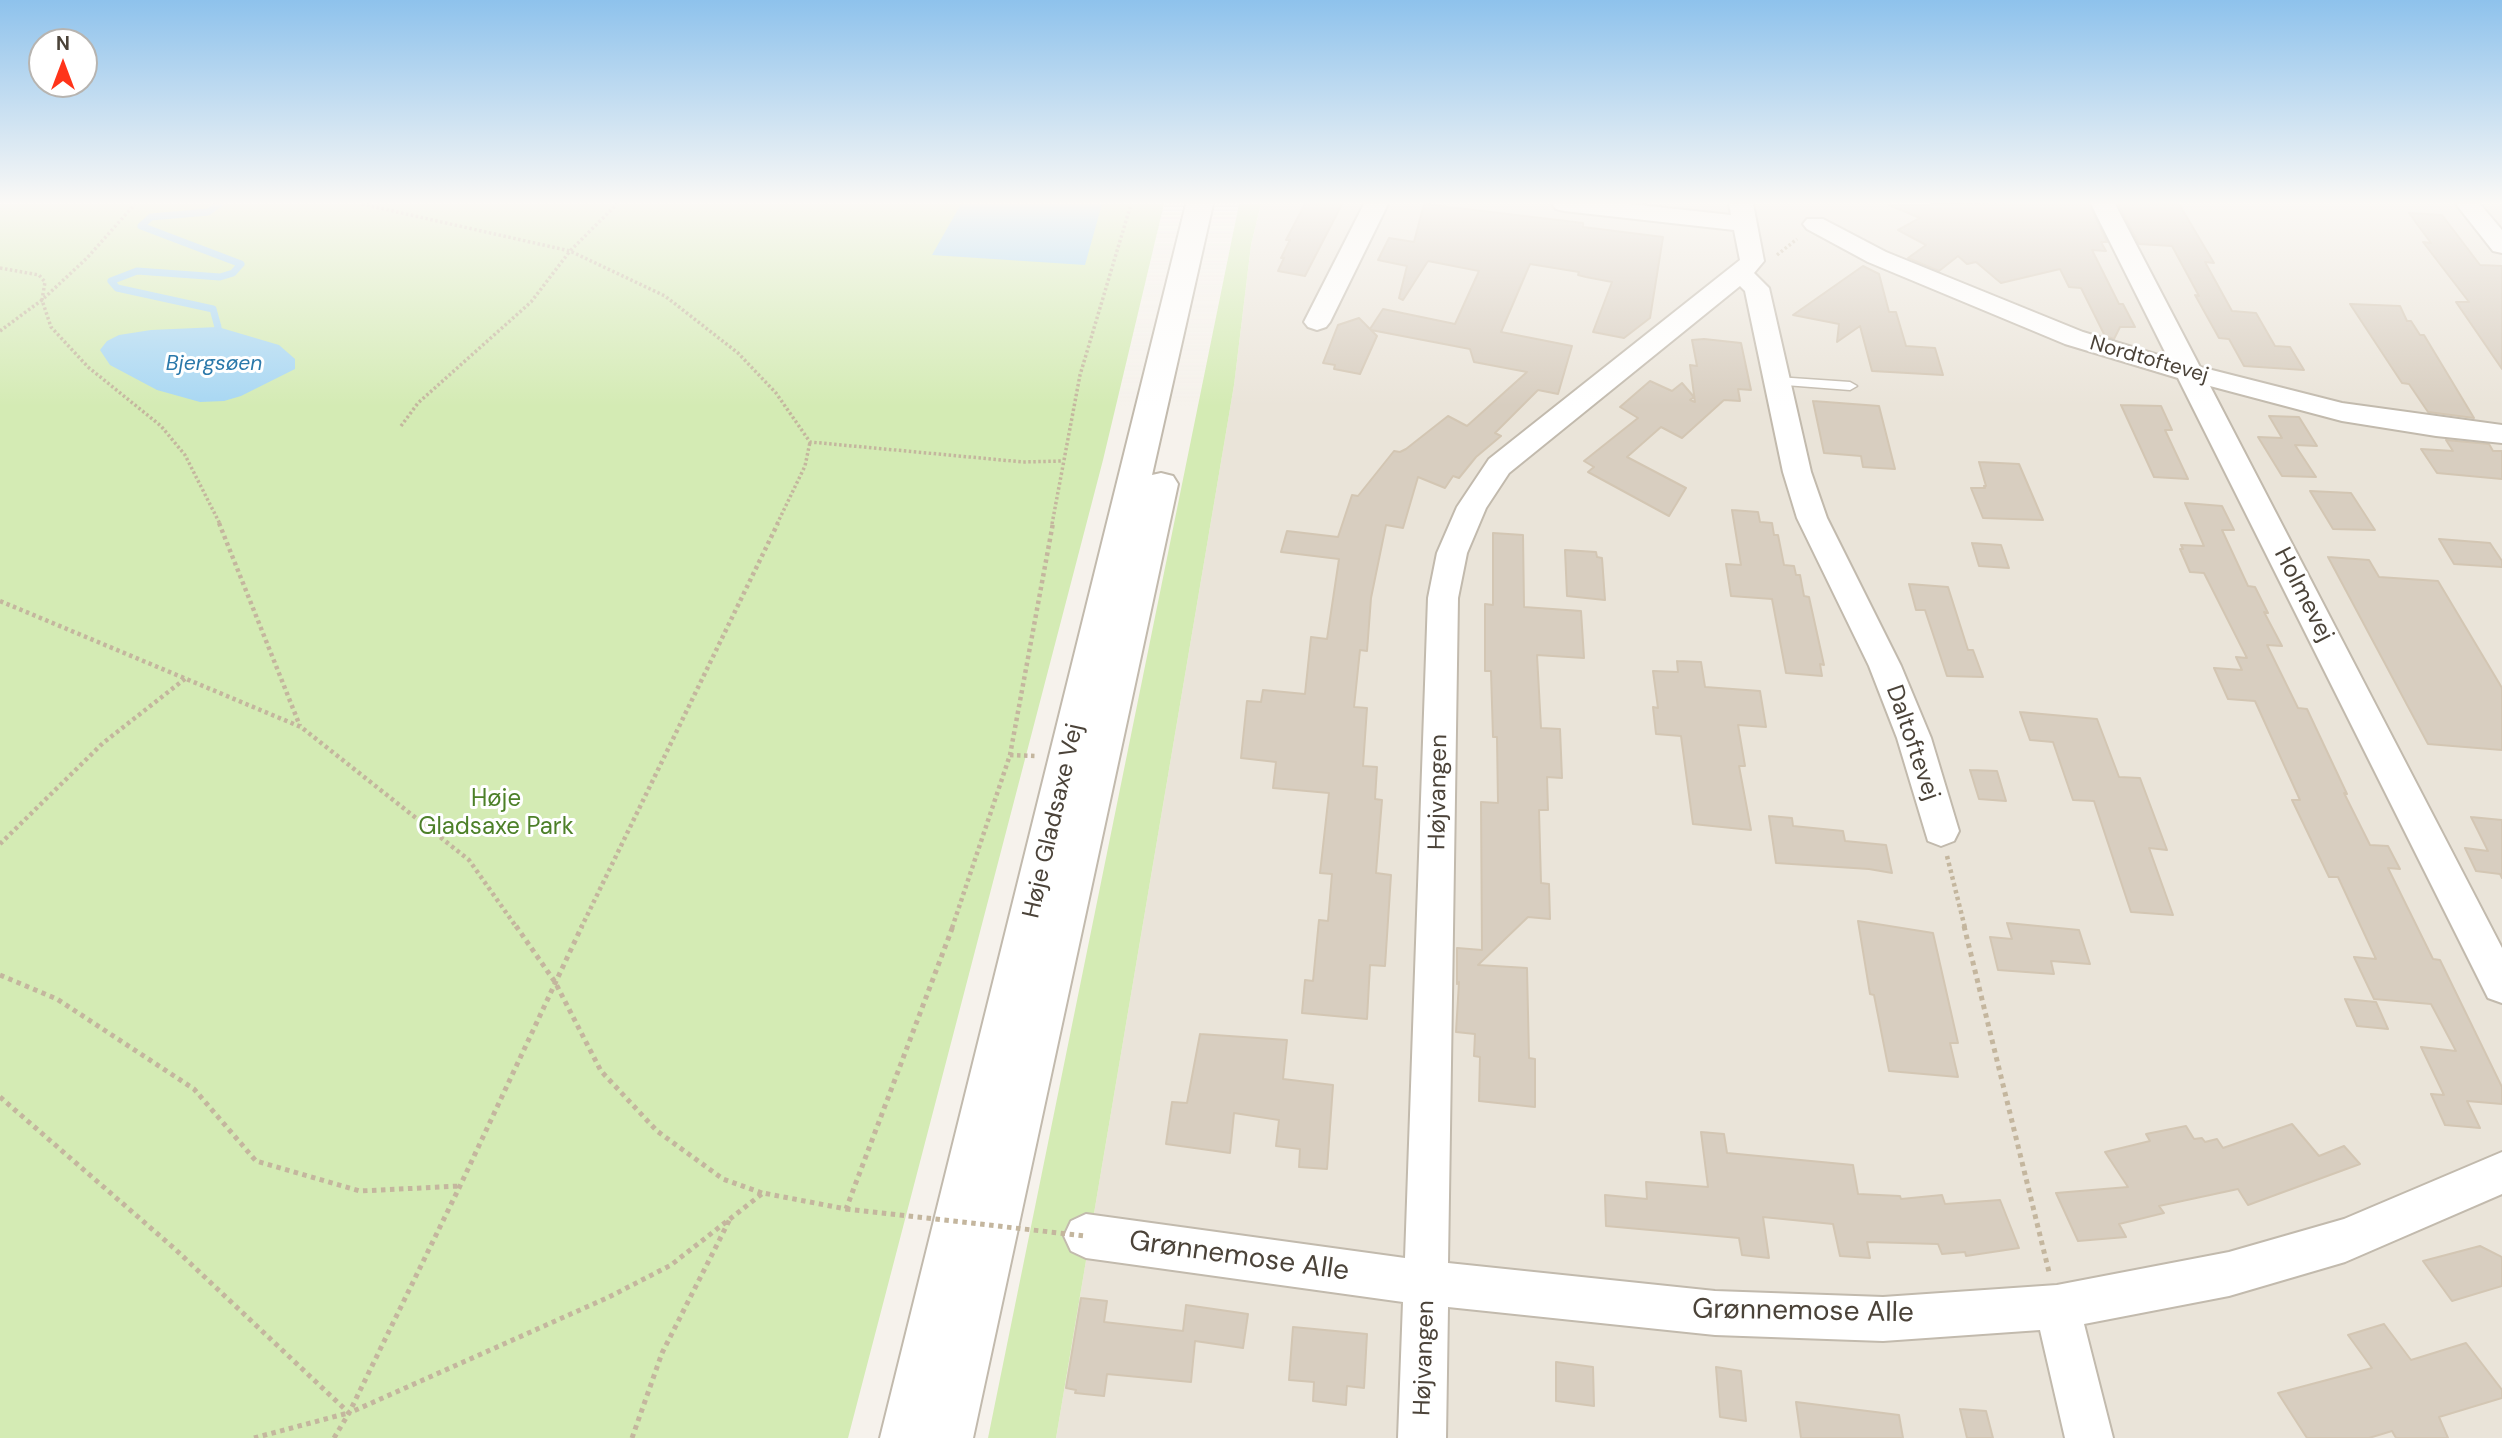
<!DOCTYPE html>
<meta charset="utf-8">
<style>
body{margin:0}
#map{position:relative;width:2502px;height:1438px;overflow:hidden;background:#f6f2ec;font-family:"DM Sans",sans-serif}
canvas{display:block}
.north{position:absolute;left:28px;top:28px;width:70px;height:70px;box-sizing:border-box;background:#fff;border:2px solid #b7b4b0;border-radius:50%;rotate:0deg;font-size:19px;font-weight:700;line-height:28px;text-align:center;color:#4b4339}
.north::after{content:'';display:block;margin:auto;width:24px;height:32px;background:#ff341a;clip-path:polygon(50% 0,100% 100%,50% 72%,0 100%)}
</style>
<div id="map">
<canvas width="2502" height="1438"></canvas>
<div class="north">N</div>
</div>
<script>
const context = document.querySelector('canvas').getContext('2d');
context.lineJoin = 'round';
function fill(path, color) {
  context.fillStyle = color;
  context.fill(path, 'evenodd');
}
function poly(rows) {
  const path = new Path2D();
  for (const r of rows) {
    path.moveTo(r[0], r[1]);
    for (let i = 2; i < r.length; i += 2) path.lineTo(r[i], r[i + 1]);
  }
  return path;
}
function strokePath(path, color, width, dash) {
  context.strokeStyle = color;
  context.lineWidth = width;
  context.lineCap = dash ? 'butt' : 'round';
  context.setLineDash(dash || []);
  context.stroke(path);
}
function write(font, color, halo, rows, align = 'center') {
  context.font = font + ' "DM Sans",sans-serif';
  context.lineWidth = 6;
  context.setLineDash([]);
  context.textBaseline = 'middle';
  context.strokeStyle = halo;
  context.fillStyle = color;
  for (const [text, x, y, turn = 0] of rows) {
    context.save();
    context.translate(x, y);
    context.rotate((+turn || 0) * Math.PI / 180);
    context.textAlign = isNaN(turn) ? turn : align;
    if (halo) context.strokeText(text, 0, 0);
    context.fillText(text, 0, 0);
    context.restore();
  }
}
fill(poly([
 [1261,204,2502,204,2502,1438,1056,1438,1234,385,1251,245]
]), '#eae4d9');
fill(poly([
 [0,204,1164,204,1103,460,848,1438,0,1438],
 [1239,204,1261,204,1251,245,1234,385,1056,1438,988,1438]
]), '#d4ebb4');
fill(poly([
 [961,204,1102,204,1085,265,932,255],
 [218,327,279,345,295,359,295,369,241,396,224,401,200,402,157,390,110,365,100,350,107,341,119,335,151,330]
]), '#a8d7f3');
strokePath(poly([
 [218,327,213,309,117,288,111,281,137,271,220,277,233,273,241,264,141,226,151,217,208,212,219,204]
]), '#a8d7f3', 7);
const building = poly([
 [1305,204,1342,204,1305,276,1278,271,1284,258,1281,258,1290,240,1286,240,1305,204],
 [1424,204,1583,223,1583,227,1663,237,1650,318,1624,338,1593,332,1612,282,1586,277,1578,275,1579,272,1530,264,1501,332,1572,346,1558,394,1538,390,1495,433,1501,436,1476,457,1459,478,1453,476,1445,488,1418,477,1403,528,1386,525,1371,598,1367,651,1360,650,1354,707,1367,708,1363,766,1377,767,1375,799,1382,800,1376,873,1391,875,1385,966,1370,965,1367,1019,1302,1013,1305,980,1313,981,1319,920,1328,921,1332,874,1320,873,1329,793,1273,788,1276,762,1241,758,1247,701,1261,702,1263,690,1305,694,1311,637,1327,639,1339,559,1281,552,1287,531,1338,537,1352,495,1358,496,1394,451,1400,452,1406,449,1448,416,1467,426,1527,372,1474,362,1470,349,1371,330,1377,336,1360,374,1334,369,1335,365,1323,363,1338,325,1359,318,1370,329,1383,309,1455,324,1479,271,1428,261,1403,300,1399,298,1407,266,1378,260,1389,238,1414,242,1424,204],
 [2089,204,2107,242,2101,242,2106,251,2092,250,2119,304,2123,304,2135,327,2120,327,2114,339,2105,336,2081,288,2069,287,2060,269,2001,283,1976,262,1967,264,1958,256,1939,271,1908,258,1926,245,1898,230,1920,218,1889,205,2089,204],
 [2118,204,2179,204,2214,263,2205,262,2232,311,2256,313,2275,346,2290,347,2304,370,2244,366,2229,339,2219,338,2195,295,2199,296,2172,246,2139,244,2118,204],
 [2409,213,2442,215,2480,265,2502,266,2502,369,2456,302,2469,302,2423,242,2431,243,2409,213],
 [1863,266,1879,274,1889,312,1896,312,1906,346,1935,348,1943,375,1872,371,1860,326,1837,342,1839,324,1793,315,1863,266],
 [2350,304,2400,306,2407,321,2411,321,2420,335,2424,335,2474,418,2428,412,2409,384,2402,383,2350,304],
 [1704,339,1741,343,1751,390,1738,389,1740,401,1724,400,1682,438,1661,427,1627,457,1686,488,1669,516,1588,472,1594,467,1584,461,1638,418,1620,407,1650,381,1672,391,1682,383,1694,397,1690,400,1695,402,1690,365,1697,366,1692,340,1704,339],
 [1813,401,1879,406,1895,469,1863,467,1861,456,1824,453,1813,401],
 [2121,405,2161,406,2172,430,2165,430,2188,479,2154,477,2121,405],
 [2269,416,2299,417,2317,446,2295,445,2316,477,2282,476,2258,437,2282,438,2269,416],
 [2446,440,2489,444,2493,451,2502,451,2502,479,2437,473,2421,449,2453,451,2446,440],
 [1979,462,2019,464,2043,520,1983,518,1971,488,1985,488,1984,486,1986,486,1979,462],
 [2310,491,2351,493,2375,530,2333,529,2310,491],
 [2185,503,2222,506,2234,530,2222,530,2248,586,2255,587,2268,613,2264,612,2282,646,2267,645,2298,708,2307,709,2347,794,2344,793,2370,845,2388,846,2400,869,2388,868,2433,959,2440,960,2502,1087,2502,1104,2467,1101,2480,1128,2445,1125,2431,1094,2444,1095,2421,1047,2456,1051,2431,1004,2374,999,2354,957,2376,959,2338,877,2329,877,2292,800,2300,800,2255,701,2228,699,2214,668,2242,670,2236,657,2247,658,2204,573,2190,572,2180,549,2183,549,2181,545,2204,546,2185,503],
 [1732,510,1758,512,1760,522,1772,523,1774,535,1778,535,1784,565,1794,566,1796,575,1800,575,1804,596,1809,597,1824,665,1820,664,1822,676,1786,673,1772,599,1731,596,1726,564,1741,565,1732,510],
 [1493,533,1523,535,1524,607,1581,611,1584,658,1537,655,1541,728,1560,729,1562,778,1547,777,1548,810,1539,810,1541,883,1549,884,1550,919,1528,917,1478,965,1527,968,1529,1058,1535,1059,1535,1107,1479,1101,1480,1057,1474,1056,1475,1034,1456,1032,1459,982,1457,984,1457,948,1482,950,1481,802,1498,803,1497,737,1493,737,1491,671,1485,671,1485,604,1493,605,1493,533],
 [2439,539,2490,543,2502,561,2502,567,2454,564,2439,539],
 [1972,543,2001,545,2009,568,1979,566,1972,543],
 [1565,550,1596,552,1597,557,1602,558,1605,600,1567,596,1565,550],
 [2328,557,2369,560,2379,577,2438,581,2502,688,2502,750,2428,744,2328,557],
 [1909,584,1948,587,1968,650,1973,650,1983,677,1947,676,1925,610,1916,610,1909,584],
 [1677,661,1701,662,1705,687,1760,691,1766,727,1738,725,1745,766,1739,766,1751,830,1693,824,1681,736,1656,734,1653,707,1658,708,1653,671,1678,672,1677,661],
 [2020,712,2097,719,2119,777,2140,778,2167,850,2149,848,2173,915,2131,912,2094,801,2073,800,2053,742,2030,740,2020,712],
 [1970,770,1997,771,2006,801,1979,799,1970,770],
 [1769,816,1792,818,1793,826,1843,831,1845,841,1886,845,1892,873,1869,869,1776,863,1769,816],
 [2471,817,2502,820,2502,878,2500,874,2476,871,2465,848,2488,851,2471,817],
 [1858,921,1933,933,1958,1043,1950,1043,1958,1077,1889,1071,1874,995,1870,994,1858,921],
 [2007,923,2079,930,2090,964,2051,961,2054,974,1998,970,1990,937,2012,939,2007,923],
 [2345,999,2376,1002,2388,1029,2357,1026,2345,999],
 [1200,1034,1287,1040,1283,1079,1333,1085,1327,1169,1299,1167,1300,1149,1276,1146,1279,1120,1234,1113,1230,1153,1166,1144,1172,1102,1187,1103,1200,1034],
 [2292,1124,2319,1156,2344,1146,2360,1164,2248,1205,2238,1189,2159,1206,2164,1213,2119,1224,2126,1237,2078,1241,2056,1193,2128,1187,2105,1152,2150,1141,2146,1134,2186,1126,2194,1139,2202,1138,2205,1142,2217,1139,2223,1148,2292,1124],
 [1701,1132,1724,1134,1727,1153,1853,1165,1858,1194,1900,1196,1901,1199,1942,1195,1945,1204,2000,1200,2019,1248,1966,1256,1965,1252,1942,1254,1938,1244,1867,1242,1870,1258,1840,1256,1833,1224,1763,1217,1769,1258,1742,1255,1739,1238,1606,1226,1605,1195,1647,1199,1646,1182,1708,1187,1701,1132],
 [2480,1246,2502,1257,2502,1286,2452,1301,2423,1261,2480,1246],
 [1081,1298,1107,1301,1104,1322,1183,1331,1186,1305,1248,1314,1243,1348,1195,1341,1191,1382,1107,1374,1104,1396,1075,1393,1076,1390,1066,1388,1081,1298],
 [2384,1324,2411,1360,2466,1343,2502,1390,2502,1398,2439,1417,2448,1438,2396,1438,2392,1431,2369,1438,2307,1438,2278,1393,2372,1368,2348,1335,2384,1324],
 [1293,1327,1367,1334,1364,1388,1347,1386,1346,1405,1313,1401,1314,1382,1289,1380,1293,1327],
 [1556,1362,1593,1367,1594,1406,1556,1401,1556,1362],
 [1716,1367,1741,1371,1746,1421,1720,1417,1716,1367],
 [1796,1402,1899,1415,1903,1438,1801,1438,1796,1402],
 [1960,1409,1986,1411,1993,1438,1967,1438,1960,1409]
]);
fill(building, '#d8cec0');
strokePath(building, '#d3c6b3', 2);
const service = poly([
 [1777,377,1850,382,1857,386,1850,390,1772,384,1772,378,1777,377]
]);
const minor = poly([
 [1364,204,1388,204,1330,322,1326,327,1317,330,1308,327,1304,322,1364,204],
 [1552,204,1630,204,1731,215,1729,204,1753,204,1764,261,1754,273,1769,288,1811,472,1827,518,1901,666,1931,738,1959,831,1954,841,1941,846,1928,841,1897,738,1869,666,1797,518,1783,472,1745,291,1740,286,1509,473,1486,508,1467,553,1458,598,1448,1263,1715,1291,1883,1297,2057,1285,2229,1252,2344,1219,2502,1152,2502,1194,2345,1262,2229,1296,2084,1324,2113,1438,2065,1438,2040,1330,1883,1341,1715,1335,1448,1307,1446,1438,1398,1438,1403,1302,1086,1258,1071,1251,1064,1236,1071,1221,1086,1214,1405,1258,1428,598,1437,553,1457,507,1489,459,1740,260,1734,230,1564,211,1556,209,1552,204],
 [2091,204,2115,204,2200,367,2342,403,2502,425,2502,443,2436,436,2342,421,2210,386,2502,948,2502,1003,2488,998,2178,378,2065,344,1868,262,1807,229,1803,224,1807,219,1823,219,1886,252,2083,332,2168,358,2091,204],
 [2456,204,2480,204,2502,230,2502,253,2493,251,2456,204]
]);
const tertiary = poly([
 [1186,204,1213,204,1152,475,1161,473,1173,476,1178,484,973,1438,880,1438,1186,204]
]);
strokePath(service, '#c2baad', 3);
strokePath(minor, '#c2baad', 4);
strokePath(tertiary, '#c2baad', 4);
strokePath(poly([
 [362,204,570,251,665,296,738,353,776,393,810,442,1023,462,1063,461],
 [1777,255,1797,239],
 [0,268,39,275,45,282,42,300,51,327,88,367,161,426,185,455,220,524],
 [0,331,42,300,87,258,135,204],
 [401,426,418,403,531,302,570,251,617,204],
 [777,524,805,466,810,442],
 [1052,524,1080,375,1131,204]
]), '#c4b69e', 3.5, [2.5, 2.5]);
strokePath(poly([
 [219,523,300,726],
 [0,601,301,727,469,860,517,928],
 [1010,755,1035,756],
 [0,844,103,743,186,678],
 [1947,856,1965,928],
 [581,928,778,523],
 [952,928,1010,755,1053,523]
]), '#c4b69e', 4.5, [3.5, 3.5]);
strokePath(poly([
 [516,926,555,982,601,1071,657,1131,723,1179,762,1193],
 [1964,926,2049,1272],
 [0,975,57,999,194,1089,256,1161,360,1191,460,1186],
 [0,1097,175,1249,349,1413,609,1297,671,1265,763,1193,846,1209,953,926],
 [254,1438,348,1413],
 [334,1438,349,1413,460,1186,582,926],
 [632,1438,662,1353,730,1219]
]), '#c4b69e', 5, [4.5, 4.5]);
fill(service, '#fff');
fill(minor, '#fff');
fill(tertiary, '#fff');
strokePath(poly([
 [846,1209,1086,1236]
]), '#c4b69e', 5, [4.5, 4.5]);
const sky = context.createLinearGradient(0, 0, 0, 406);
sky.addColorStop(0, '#8ec2ec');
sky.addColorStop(0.5, '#fbf9f6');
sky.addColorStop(1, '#fbf9f600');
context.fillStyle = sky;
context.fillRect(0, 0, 2502, 406);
write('21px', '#4b4339', '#fff', [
 ["Nordtoftevej",2149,360,16]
]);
write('italic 21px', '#2a78aa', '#fff', [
 ["Bjergsøen",214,364]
]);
write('24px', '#4b4339', '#fff', [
 ["Holmevej",2303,595,63],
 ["Daltoftevej",1912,743,71],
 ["Højvangen",1439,792,-89],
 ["Høje Gladsaxe Vej",1054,821,-77],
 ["Højvangen",1425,1358,-88]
]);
write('24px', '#4d8029', '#fff', [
 ["Høje",496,800],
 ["Gladsaxe Park",496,828]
]);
write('28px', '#4b4339', '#fff', [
 ["Grønnemose Alle",1239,1257,8],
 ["Grønnemose Alle",1803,1312,1]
]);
</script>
